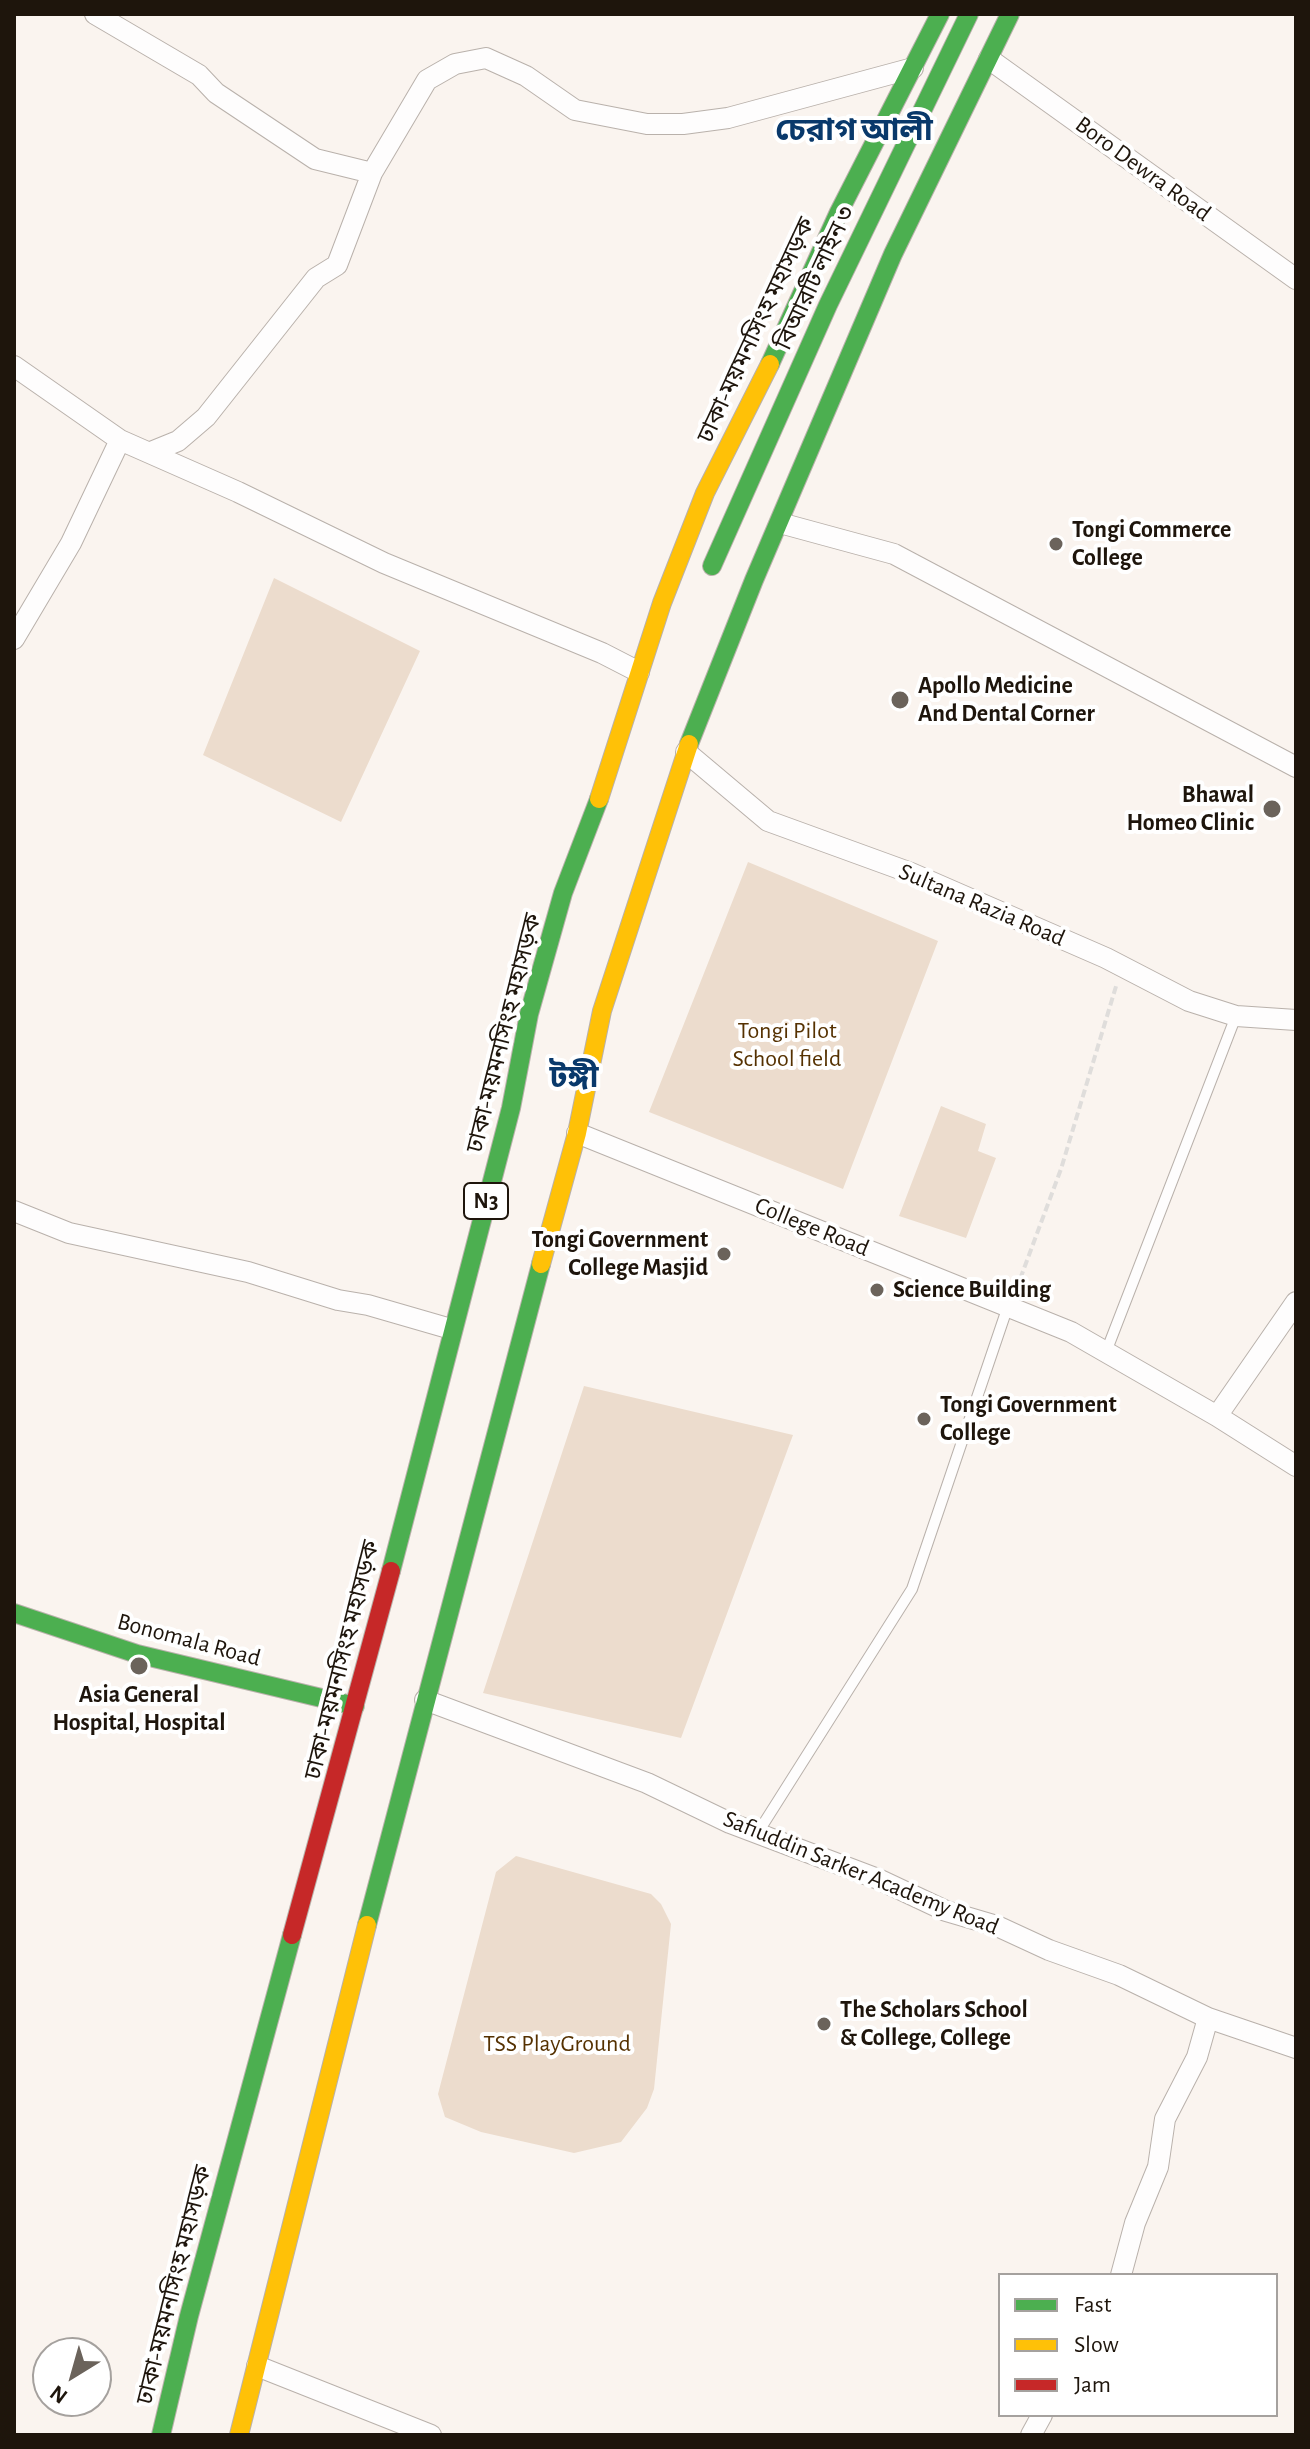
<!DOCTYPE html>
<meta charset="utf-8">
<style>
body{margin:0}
#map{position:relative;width:1310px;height:2449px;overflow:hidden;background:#faf4ef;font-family:"Alegreya Sans",sans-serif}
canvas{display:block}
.frame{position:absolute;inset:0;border:16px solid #1e150c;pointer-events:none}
.legend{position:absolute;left:998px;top:2273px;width:280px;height:144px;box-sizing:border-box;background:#fff;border:2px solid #a5a19e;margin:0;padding:10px 14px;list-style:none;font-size:24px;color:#1e150c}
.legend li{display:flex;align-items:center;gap:16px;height:40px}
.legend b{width:40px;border:2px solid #a5a19e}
.north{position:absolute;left:32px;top:2337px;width:80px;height:80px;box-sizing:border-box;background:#fff;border:2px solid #a5a19e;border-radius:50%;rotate:217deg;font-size:22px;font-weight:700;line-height:32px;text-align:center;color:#1e150c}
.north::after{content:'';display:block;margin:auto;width:28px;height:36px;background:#6b635b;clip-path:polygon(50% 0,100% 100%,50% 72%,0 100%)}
</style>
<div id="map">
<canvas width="1310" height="2449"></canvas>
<div class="frame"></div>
<ul class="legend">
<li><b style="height:10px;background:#4caf50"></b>Fast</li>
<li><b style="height:10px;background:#ffc107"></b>Slow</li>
<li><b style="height:10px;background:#c62828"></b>Jam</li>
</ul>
<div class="north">N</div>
</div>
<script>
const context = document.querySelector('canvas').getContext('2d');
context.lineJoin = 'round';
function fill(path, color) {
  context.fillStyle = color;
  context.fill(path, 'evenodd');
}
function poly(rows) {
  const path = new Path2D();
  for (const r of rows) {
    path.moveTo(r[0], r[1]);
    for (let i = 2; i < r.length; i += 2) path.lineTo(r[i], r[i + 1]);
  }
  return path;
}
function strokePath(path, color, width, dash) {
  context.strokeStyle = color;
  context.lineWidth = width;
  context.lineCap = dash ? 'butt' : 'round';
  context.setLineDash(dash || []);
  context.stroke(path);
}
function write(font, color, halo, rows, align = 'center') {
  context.font = font + ' "Alegreya Sans","Noto Sans Bengali",sans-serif';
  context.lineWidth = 8;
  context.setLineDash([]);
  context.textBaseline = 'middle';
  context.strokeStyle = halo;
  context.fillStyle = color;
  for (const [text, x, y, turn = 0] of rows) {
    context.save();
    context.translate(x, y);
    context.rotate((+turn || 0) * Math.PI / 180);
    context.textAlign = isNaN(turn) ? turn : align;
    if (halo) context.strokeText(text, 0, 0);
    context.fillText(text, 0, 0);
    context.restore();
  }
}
fill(poly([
 [274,578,420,651,341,822,203,755],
 [748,862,938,941,843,1189,649,1112],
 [941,1106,986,1124,978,1151,996,1158,966,1238,899,1216],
 [584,1386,793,1435,681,1738,483,1693],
 [516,1856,651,1894,661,1904,671,1924,654,2089,647,2108,621,2142,574,2153,481,2132,445,2117,438,2094,496,1872]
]), '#ecdccd');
const lane = poly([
 [1106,1352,1236,1016],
 [757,1834,912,1589,1008,1306]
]);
const street = poly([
 [95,14,199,75,216,93,315,159,372,173],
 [989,59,1296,279],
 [14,366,120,440,238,492,384,563,602,653,639,672],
 [151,452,178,441,206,417,316,278,337,265,372,173,427,80,455,64,486,58,526,76,575,110,647,124,683,124,728,118,913,68],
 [780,523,894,554,1296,767],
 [14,639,71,543,120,440],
 [686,752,768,821,911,873,1106,958,1189,1001,1236,1016,1296,1020],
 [577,1133,1071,1332,1217,1416,1296,1466],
 [14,1211,69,1233,248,1272,338,1300,368,1305,451,1329],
 [1217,1416,1296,1302],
 [425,1700,647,1783,730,1823,878,1879,946,1911,997,1926,1049,1950,1119,1975,1208,2018,1296,2048],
 [1121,2275,1135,2223,1158,2167,1165,2119,1197,2057,1208,2018],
 [257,2366,431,2435],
 [1031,2435,1042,2415]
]);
const fast = poly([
 [770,364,839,212,940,14],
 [712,566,828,305,969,14],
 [689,744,754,580,893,254,1010,14],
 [391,1571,511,1108,529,1014,563,893,599,799],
 [14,1613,137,1654,355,1706],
 [367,1925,541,1264],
 [161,2435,189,2316,292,1935]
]);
const slow = poly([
 [599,799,662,603,705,493,770,364],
 [541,1264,577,1133,602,1011,689,744],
 [239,2435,367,1925]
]);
const jam = poly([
 [292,1935,391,1571]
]);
strokePath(lane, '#b9b1ab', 12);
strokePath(street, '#b9b1ab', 22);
strokePath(fast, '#b9b1ab', 20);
strokePath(slow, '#b9b1ab', 20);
strokePath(jam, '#b9b1ab', 20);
strokePath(poly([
 [1016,1290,1061,1169,1117,983]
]), '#dfdddb', 4, [8, 4]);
strokePath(lane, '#fefdfd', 10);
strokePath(street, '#fefdfd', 20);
strokePath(fast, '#4caf50', 18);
strokePath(slow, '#ffc107', 18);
strokePath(jam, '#c62828', 18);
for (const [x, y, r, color] of [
 [1056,544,8,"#6b635b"],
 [900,700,10,"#6b635b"],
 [1272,809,10,"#6b635b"],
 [724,1254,8,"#6b635b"],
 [877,1290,8,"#6b635b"],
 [924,1419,8,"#6b635b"],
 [139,1666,10,"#6b635b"],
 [824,2024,8,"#6b635b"]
]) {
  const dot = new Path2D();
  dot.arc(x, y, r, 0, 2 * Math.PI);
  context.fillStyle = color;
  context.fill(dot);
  strokePath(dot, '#fff', 3);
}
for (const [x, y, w] of [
 [486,1201,44]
]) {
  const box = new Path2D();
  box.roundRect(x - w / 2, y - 18, w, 36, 6);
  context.fillStyle = '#fff';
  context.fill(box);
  strokePath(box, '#1e150c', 2);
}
write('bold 22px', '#1e150c', null, [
 ["N3",486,1201]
]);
write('24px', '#1e150c', '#fff', [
 ["Boro Dewra Road",1143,169,36],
 ["বিআরটি লাইন ৩",815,278,-65],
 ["ঢাকা-ময়মনসিংহ মহাসড়ক",756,330,-65],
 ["Sultana Razia Road",982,905,23],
 ["ঢাকা-ময়মনসিংহ মহাসড়ক",504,1033,-76],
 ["College Road",812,1227,22],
 ["Bonomala Road",189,1640,15],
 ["ঢাকা-ময়মনসিংহ মহাসড়ক",342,1660,-76],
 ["Safiuddin Sarker Academy Road",861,1873,22],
 ["ঢাকা-ময়মনসিংহ মহাসড়ক",174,2285,-76]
]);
write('bold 24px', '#1e150c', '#fff', [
 ["Tongi Commerce",1072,530],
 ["College",1072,558],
 ["Apollo Medicine",918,686],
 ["And Dental Corner",918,714],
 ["Bhawal",1254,795,"right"],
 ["Homeo Clinic",1254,823,"right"],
 ["Tongi Government",708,1240,"right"],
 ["College Masjid",708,1268,"right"],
 ["Science Building",893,1290],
 ["Tongi Government",940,1405],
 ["College",940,1433],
 ["Asia General",139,1695,"center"],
 ["Hospital, Hospital",139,1723,"center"],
 ["The Scholars School",840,2010],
 ["& College, College",840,2038]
], 'left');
write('24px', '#553101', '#fff', [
 ["Tongi Pilot",787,1031],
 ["School field",787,1059],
 ["TSS PlayGround",557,2044]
]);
write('bold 32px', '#09396b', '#fff', [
 ["চেরাগ আলী",854,130],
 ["টঙ্গী",574,1077]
]);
</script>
